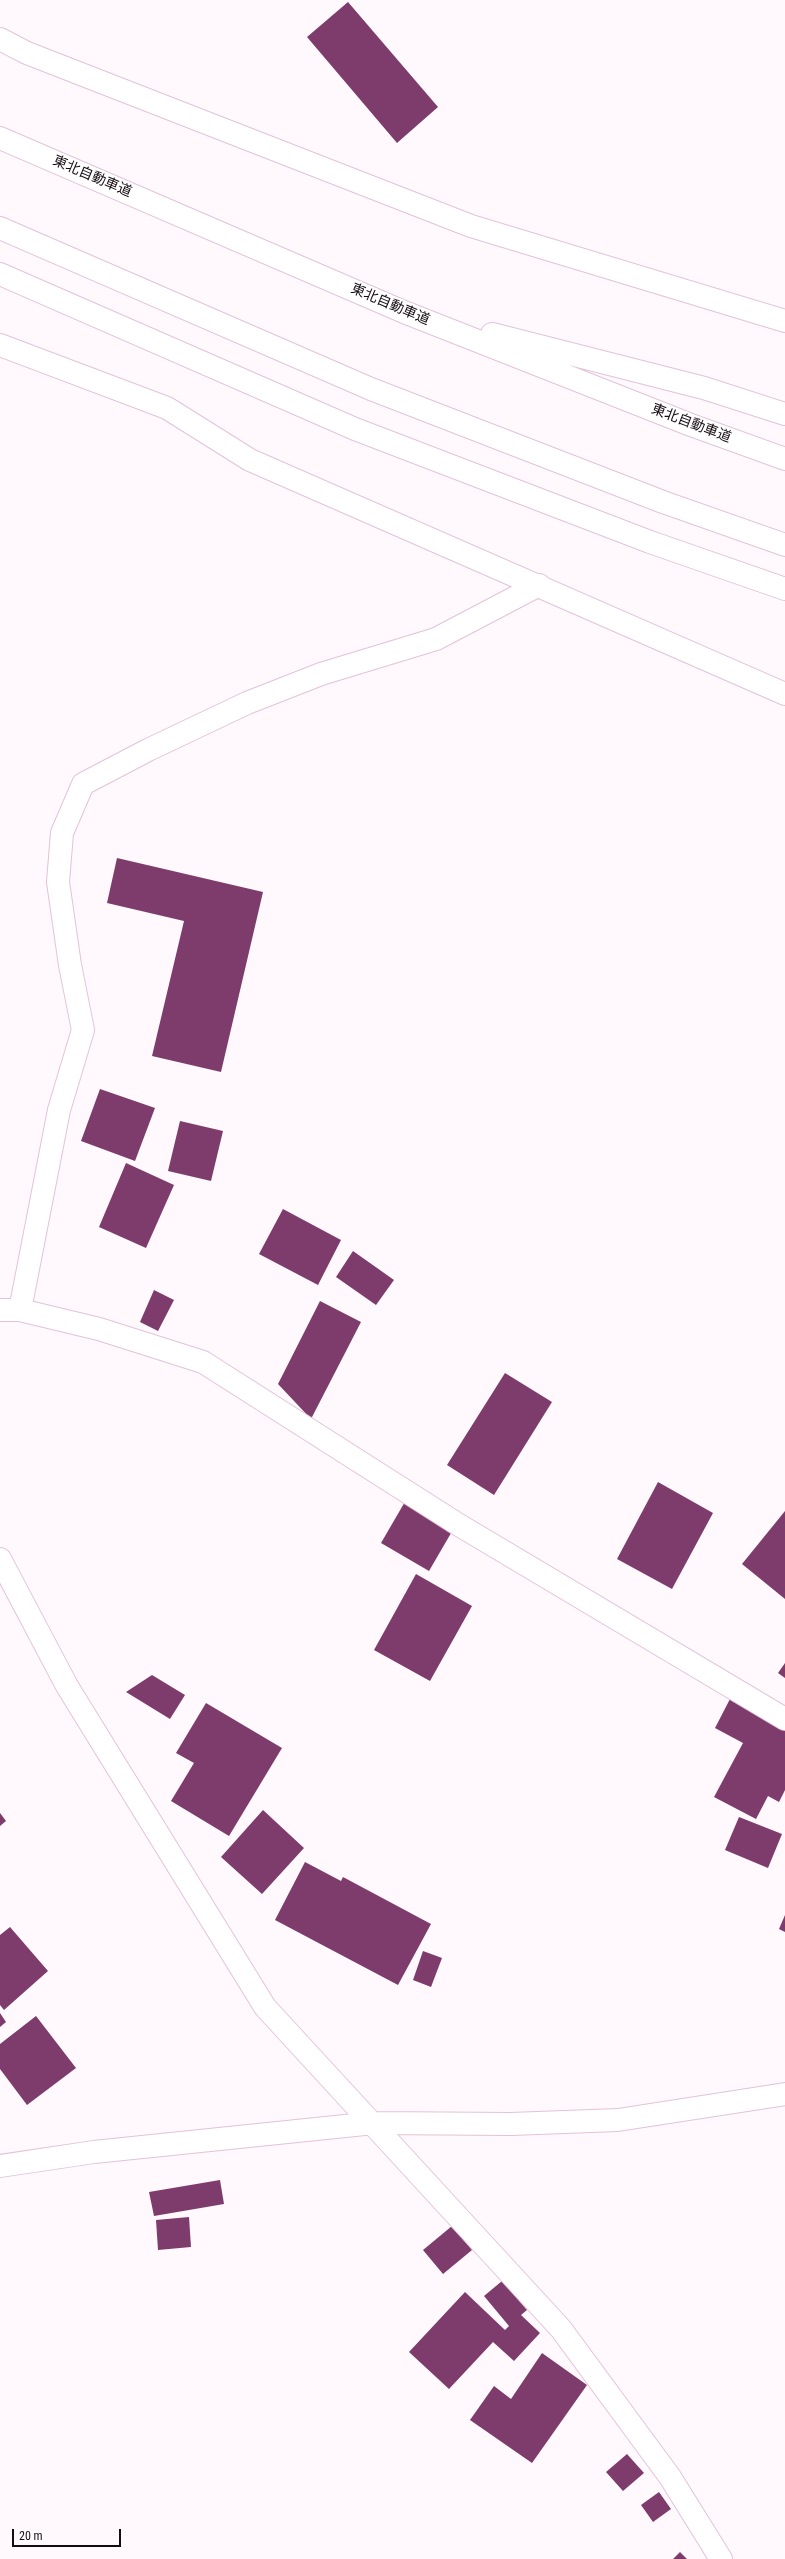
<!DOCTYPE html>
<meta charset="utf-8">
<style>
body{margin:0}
#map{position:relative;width:785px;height:2559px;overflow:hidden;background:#fff8fc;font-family:"Roboto Condensed",sans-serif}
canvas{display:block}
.scale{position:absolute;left:12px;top:2529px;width:109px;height:18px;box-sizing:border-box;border:2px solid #150b12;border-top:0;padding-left:5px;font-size:12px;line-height:14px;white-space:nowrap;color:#150b12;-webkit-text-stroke:3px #fff;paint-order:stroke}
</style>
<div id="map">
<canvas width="785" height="2559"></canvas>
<div class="scale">20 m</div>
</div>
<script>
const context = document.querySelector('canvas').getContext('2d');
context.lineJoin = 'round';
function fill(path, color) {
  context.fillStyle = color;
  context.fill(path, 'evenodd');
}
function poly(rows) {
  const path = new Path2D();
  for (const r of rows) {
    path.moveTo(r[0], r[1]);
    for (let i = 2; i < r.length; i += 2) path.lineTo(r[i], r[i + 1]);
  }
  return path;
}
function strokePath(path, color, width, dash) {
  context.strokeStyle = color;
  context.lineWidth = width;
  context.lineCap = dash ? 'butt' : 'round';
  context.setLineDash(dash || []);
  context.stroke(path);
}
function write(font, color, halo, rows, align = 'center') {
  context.font = font + ' "Roboto Condensed","Noto Sans JP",sans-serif';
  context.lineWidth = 4;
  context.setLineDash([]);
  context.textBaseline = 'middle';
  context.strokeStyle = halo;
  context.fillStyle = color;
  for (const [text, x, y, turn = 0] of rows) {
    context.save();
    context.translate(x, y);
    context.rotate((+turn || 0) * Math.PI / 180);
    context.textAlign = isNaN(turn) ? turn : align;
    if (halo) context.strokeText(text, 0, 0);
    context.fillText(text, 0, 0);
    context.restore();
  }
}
fill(poly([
 [348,2,438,107,397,143,307,37],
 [117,858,263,892,221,1072,152,1056,184,921,107,903],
 [100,1089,155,1108,135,1161,81,1141],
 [180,1121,223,1131,211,1181,168,1171],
 [126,1163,174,1185,146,1248,99,1227],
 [283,1209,341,1240,318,1285,259,1254],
 [353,1251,394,1280,376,1305,336,1277],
 [154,1290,174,1300,158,1331,140,1322],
 [320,1301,361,1322,311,1419,278,1384],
 [505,1373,552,1402,494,1495,447,1465],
 [658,1482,713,1513,672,1589,617,1559],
 [406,1500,454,1528,429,1571,381,1543],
 [785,1511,785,1599,742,1564],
 [416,1574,472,1606,430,1681,374,1650],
 [785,1663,785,1678,778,1673],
 [152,1675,185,1695,170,1719,126,1692],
 [730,1699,785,1729,785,1790,779,1802,768,1796,756,1819,714,1797,743,1743,715,1728],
 [206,1703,282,1748,229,1836,171,1801,194,1763,176,1753],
 [263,1810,304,1848,262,1894,221,1857],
 [0,1813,6,1821,0,1826],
 [739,1817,782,1834,768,1868,725,1850],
 [305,1862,341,1881,343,1877,431,1924,398,1985,275,1920],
 [785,1915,785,1932,779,1929],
 [10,1927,48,1971,4,2010,0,2005,0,1935],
 [423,1951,442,1958,431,1987,413,1980],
 [0,2013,6,2022,0,2027],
 [36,2016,76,2068,27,2105,0,2069,0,2044],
 [220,2180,224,2204,154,2216,149,2192],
 [189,2217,191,2247,158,2250,156,2220],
 [452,2226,472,2250,443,2274,423,2250],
 [502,2281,527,2310,521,2315,540,2333,514,2361,493,2342,449,2389,409,2352,465,2292,505,2330,509,2326,484,2296],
 [542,2353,587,2385,532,2463,470,2420,494,2386,511,2399],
 [627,2454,644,2473,623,2491,606,2472],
 [659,2492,671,2509,653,2522,641,2505],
 [680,2552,687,2559,673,2559]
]), '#7d3c6c');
const minor = poly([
 [0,39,27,53,471,226,785,321],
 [0,345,167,408,250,460,785,694],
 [0,1310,20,1310,99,1329,203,1362,459,1525,785,1719],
 [20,1310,59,1110,83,1030,70,965,58,882,62,833,83,784,148,750,247,703,321,674,436,639,539,585],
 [0,1559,67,1686,265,2007,561,2329,670,2477,721,2559],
 [0,2166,94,2152,374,2123,511,2124,618,2120,785,2094]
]);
const highway = poly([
 [0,138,404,312,691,425,785,459],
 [0,228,371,389,663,502,785,545],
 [0,274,355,429,650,542,785,589],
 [492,334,704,388,785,414]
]);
strokePath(minor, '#e2c3d8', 24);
strokePath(highway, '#e2c3d8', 24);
strokePath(minor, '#fff', 22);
strokePath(highway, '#fff', 22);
write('14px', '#150b12', '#fff', [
 ["東北自動車道",92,177,23],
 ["東北自動車道",390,305,23],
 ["東北自動車道",691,424,21]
]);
</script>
